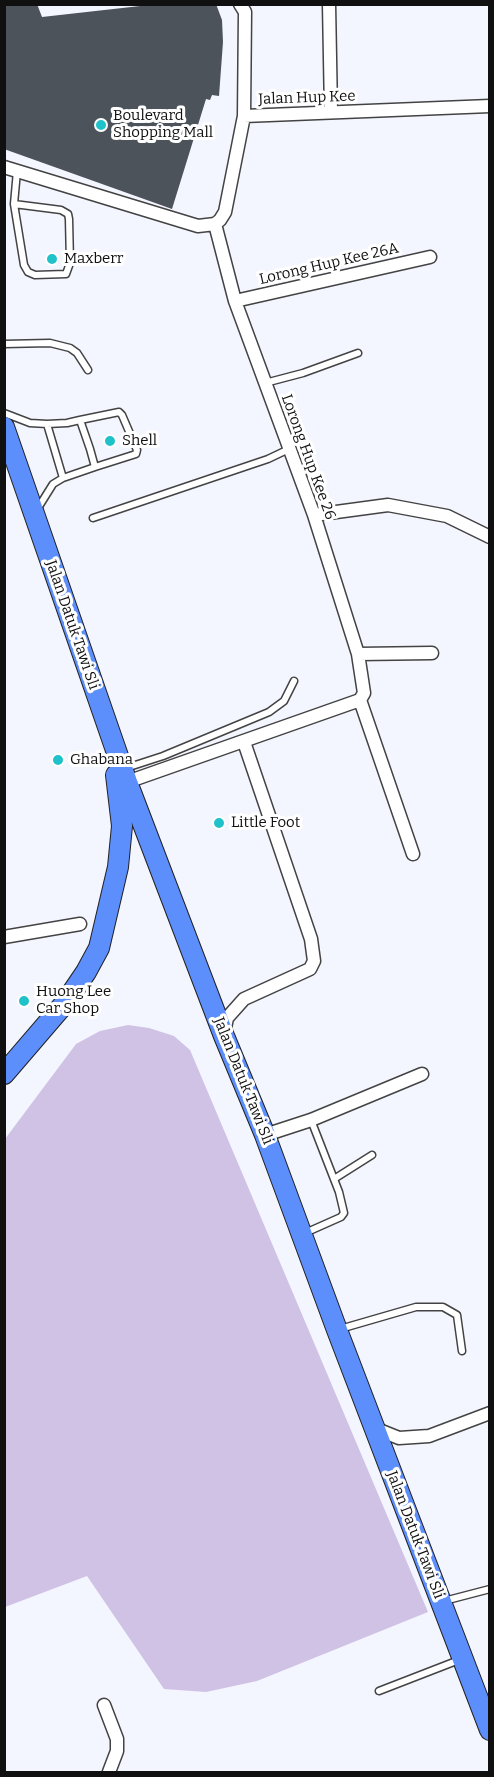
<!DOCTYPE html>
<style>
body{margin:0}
#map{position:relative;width:494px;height:1777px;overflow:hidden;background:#f3f5ff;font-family:Bitter,serif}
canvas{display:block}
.frame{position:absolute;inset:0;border:6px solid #101010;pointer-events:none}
</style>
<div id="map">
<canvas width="494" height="1777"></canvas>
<div class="frame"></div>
</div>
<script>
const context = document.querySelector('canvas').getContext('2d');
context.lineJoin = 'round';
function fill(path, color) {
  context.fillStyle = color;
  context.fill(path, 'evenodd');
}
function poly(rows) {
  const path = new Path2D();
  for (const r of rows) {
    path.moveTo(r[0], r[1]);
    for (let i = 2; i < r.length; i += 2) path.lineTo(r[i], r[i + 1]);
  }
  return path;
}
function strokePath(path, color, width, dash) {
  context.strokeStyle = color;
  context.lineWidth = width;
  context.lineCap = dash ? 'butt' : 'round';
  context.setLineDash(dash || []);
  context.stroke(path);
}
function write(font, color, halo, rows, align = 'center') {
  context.font = font + ' Bitter,serif';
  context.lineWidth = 6;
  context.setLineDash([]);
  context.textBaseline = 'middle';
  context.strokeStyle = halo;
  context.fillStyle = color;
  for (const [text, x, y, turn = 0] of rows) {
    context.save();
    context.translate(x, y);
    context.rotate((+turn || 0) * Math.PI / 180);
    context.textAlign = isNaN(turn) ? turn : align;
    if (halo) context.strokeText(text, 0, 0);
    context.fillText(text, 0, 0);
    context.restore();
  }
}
fill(poly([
 [128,1025,149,1028,174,1036,190,1050,428,1612,257,1681,206,1692,164,1689,87,1576,5,1607,5,1139,76,1044,100,1031]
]), '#d0c2e4');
fill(poly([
 [4,4,37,4,42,17,158,4,216,4,222,20,223,42,219,96,212,95,210,100,206,99,172,209,4,149]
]), '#4c535a');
const service = poly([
 [14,204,61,210,68,214,69,219,70,263,66,274,35,275,28,272,24,265,14,204,17,171],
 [4,344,50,343,70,348,77,353,88,370],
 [265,383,303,373,358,353],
 [4,413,30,423,47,424,63,478,53,484,38,508],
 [80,420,119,412,122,415,137,450,136,454,95,467],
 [47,424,67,423,80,420,90,449,95,467,63,478],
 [93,518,268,459,289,449],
 [126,768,163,756,269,712,284,701,294,681],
 [334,1179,372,1155],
 [305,1233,341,1217,344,1213,339,1192,311,1120],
 [340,1329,416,1307,443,1307,457,1315,462,1351],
 [444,1601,490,1589],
 [379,1691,459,1660]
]);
const minor = poly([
 [329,4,331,112],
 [244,116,490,106],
 [4,167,198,226,215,224,220,220,225,212,244,116,245,12,240,4],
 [215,224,235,301,314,515,358,654,364,693,360,700],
 [235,301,430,257],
 [314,515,388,505,447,516,490,537],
 [358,654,432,653],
 [360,700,413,854],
 [127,782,360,700],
 [4,937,80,924],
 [224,1033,227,1018,244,999,310,969,314,961,311,939,244,742],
 [265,1135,311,1120,422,1074],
 [374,1428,399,1438,429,1436,490,1413],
 [104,1705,117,1739,117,1751,109,1772]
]);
const trunk = poly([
 [4,427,127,782,224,1036,265,1135,337,1330,490,1730],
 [4,1074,65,1003,86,972,99,948,118,867,122,826,116,775]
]);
strokePath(service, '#434343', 9);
strokePath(minor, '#434343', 15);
strokePath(trunk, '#212121', 22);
strokePath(service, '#fff', 6);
strokePath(minor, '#fff', 12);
strokePath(trunk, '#5c8efc', 20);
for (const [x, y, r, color] of [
 [101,125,6,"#20c2c9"],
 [52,259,6,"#20c2c9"],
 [110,441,6,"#20c2c9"],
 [58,760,6,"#20c2c9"],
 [219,823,6,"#20c2c9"],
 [24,1001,6,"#20c2c9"]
]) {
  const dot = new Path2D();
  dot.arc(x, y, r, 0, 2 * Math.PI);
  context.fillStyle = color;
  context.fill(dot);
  strokePath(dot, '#fff', 2);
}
write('15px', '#101010', '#fff', [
 ["Jalan Hup Kee",307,98,-2],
 ["Lorong Hup Kee 26A",329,264,-13],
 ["Lorong Hup Kee 26",308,457,70],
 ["Jalan Datuk Tawi Sli",72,625,71],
 ["Jalan Datuk Tawi Sli",243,1081,68],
 ["Jalan Datuk Tawi Sli",415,1535,69]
]);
write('15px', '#101010', '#fff', [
 ["Boulevard",113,116],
 ["Shopping Mall",113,133],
 ["Maxberr",64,259],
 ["Shell",122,441],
 ["Ghabana",70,760],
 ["Little Foot",231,823],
 ["Huong Lee",36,992],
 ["Car Shop",36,1009]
], 'left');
</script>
